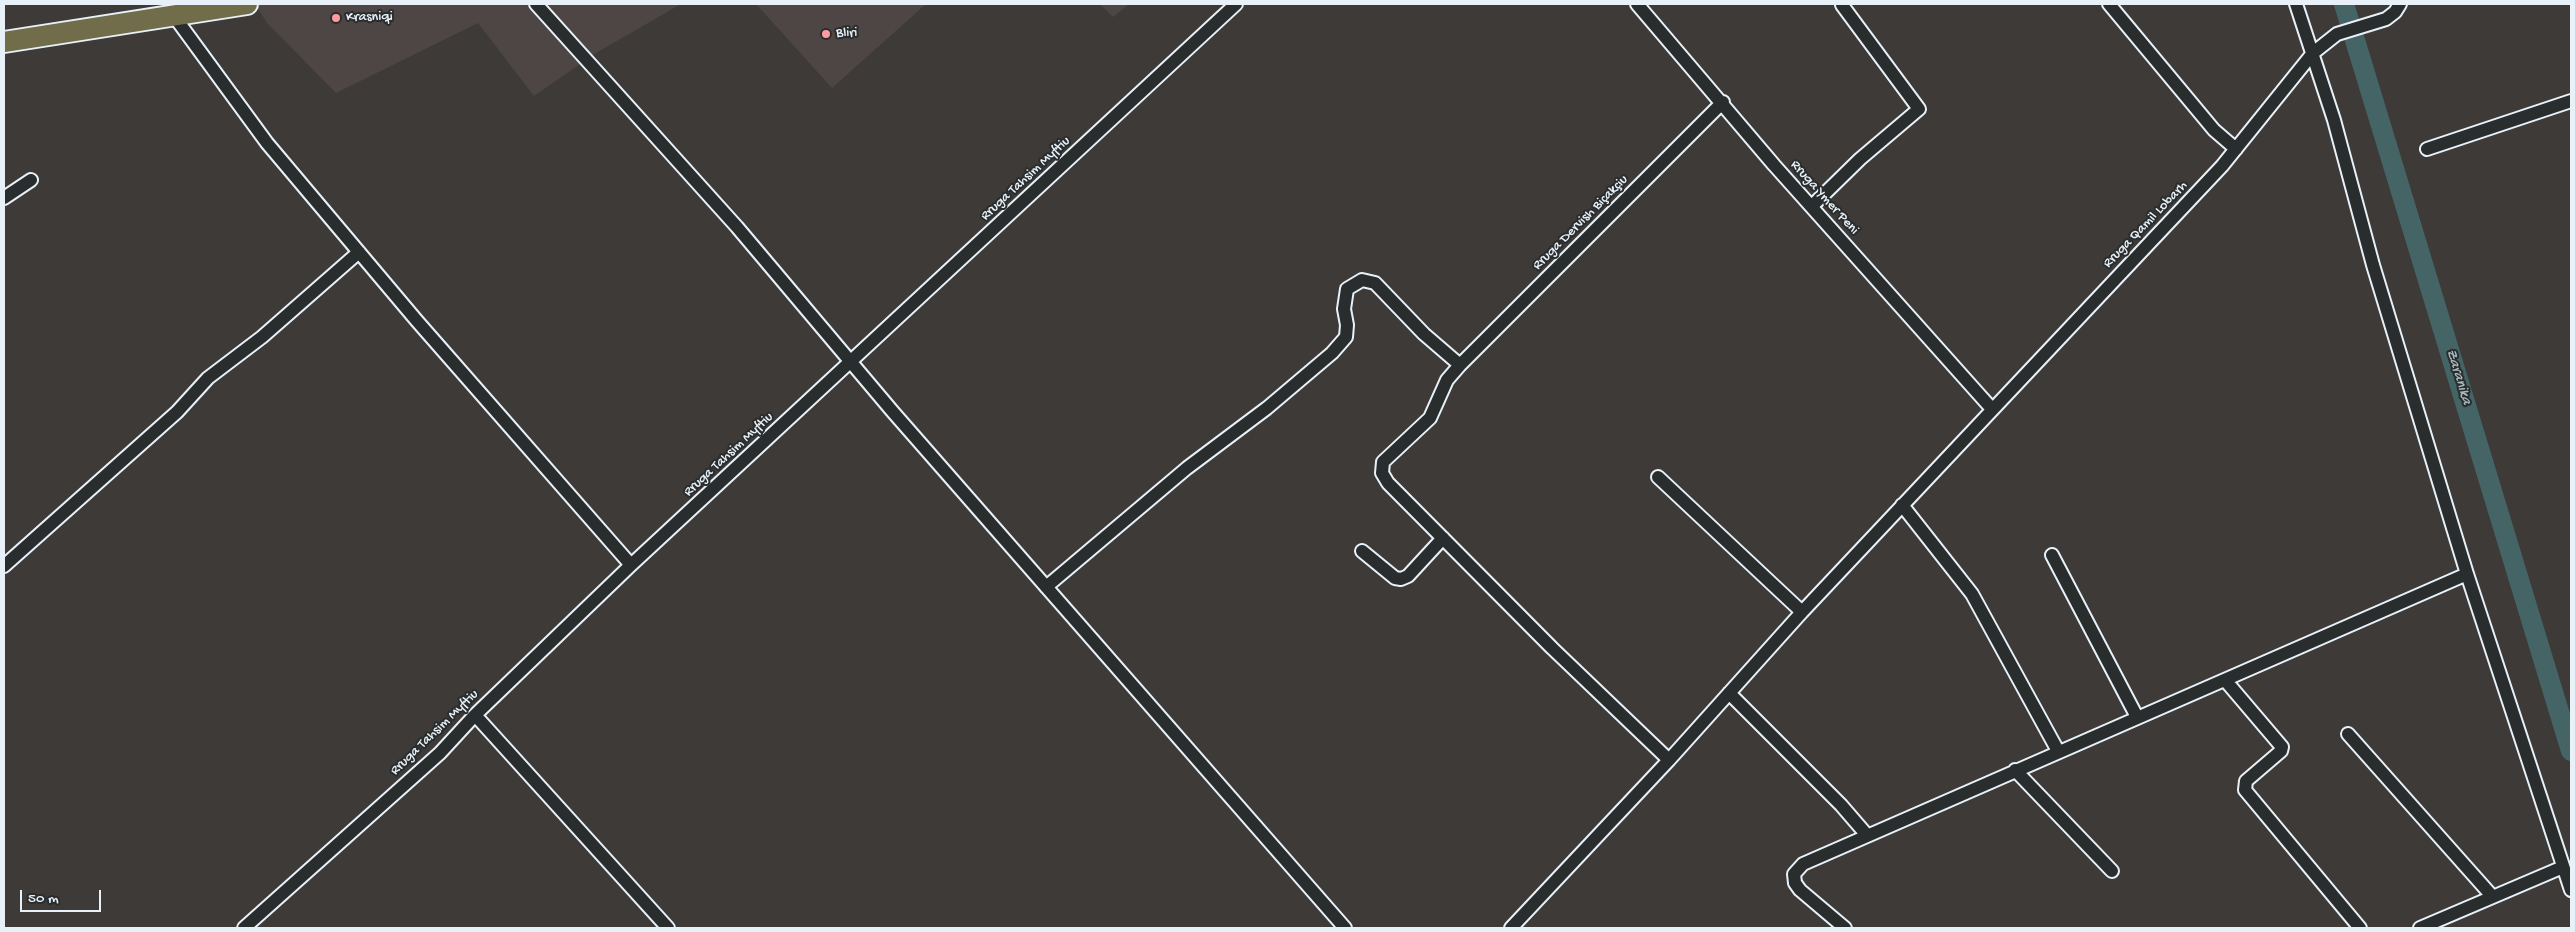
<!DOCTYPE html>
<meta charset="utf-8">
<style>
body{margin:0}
#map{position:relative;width:2575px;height:932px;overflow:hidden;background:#3d3a38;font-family:"Gochi Hand",sans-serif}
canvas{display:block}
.frame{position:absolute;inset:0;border:5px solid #e8f1f8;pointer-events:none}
.scale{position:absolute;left:20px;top:890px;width:81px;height:22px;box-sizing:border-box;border:2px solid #e8f1f8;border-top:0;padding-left:6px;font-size:15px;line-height:18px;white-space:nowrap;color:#e8f1f8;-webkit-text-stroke:4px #2a2d2e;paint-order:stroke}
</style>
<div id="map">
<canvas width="2575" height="932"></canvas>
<div class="frame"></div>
<div class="scale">50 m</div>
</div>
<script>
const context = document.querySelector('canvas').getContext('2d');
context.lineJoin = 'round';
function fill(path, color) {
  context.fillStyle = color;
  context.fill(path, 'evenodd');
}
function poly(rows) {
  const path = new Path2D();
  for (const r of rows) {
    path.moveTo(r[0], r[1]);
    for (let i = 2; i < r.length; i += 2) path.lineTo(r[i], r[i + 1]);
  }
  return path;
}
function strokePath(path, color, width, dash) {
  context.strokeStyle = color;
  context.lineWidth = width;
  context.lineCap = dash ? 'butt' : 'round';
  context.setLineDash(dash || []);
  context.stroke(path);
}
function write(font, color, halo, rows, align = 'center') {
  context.font = font + ' "Gochi Hand",sans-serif';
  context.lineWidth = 4;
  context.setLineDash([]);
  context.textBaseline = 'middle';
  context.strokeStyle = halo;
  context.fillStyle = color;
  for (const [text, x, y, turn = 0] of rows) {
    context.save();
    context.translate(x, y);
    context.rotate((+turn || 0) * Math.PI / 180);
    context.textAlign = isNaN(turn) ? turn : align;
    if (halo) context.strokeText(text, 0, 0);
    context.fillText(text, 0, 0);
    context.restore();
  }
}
fill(poly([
 [255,4,681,4,596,53,534,96,478,23,336,93,267,23],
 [756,4,926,4,832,88],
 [1100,4,1129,4,1113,17]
]), '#4d4644');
strokePath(poly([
 [2344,4,2571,751]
]), '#456466', 20);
const minor = poly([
 [536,4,737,227,893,412,1345,928],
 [1637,4,1774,165,1992,409],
 [2109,4,2214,130,2236,149],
 [2296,4,2334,120,2373,265,2467,574,2571,890],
 [174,16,267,143,417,321,631,565],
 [2427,149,2571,101],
 [4,198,31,180],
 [1812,206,1860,159,1919,109,1842,5],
 [1658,477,1802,612],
 [1902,505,1972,594,2058,751],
 [1362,551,1395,578,1401,579,1408,576,1443,538],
 [2052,555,2137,717],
 [4,566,177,412,208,378,262,337,359,252],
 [1046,587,1187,468,1267,408,1332,353,1346,337,1347,325,1344,309,1347,289,1362,280,1375,283,1424,334,1460,365],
 [2225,680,2282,747,2281,751,2246,781,2245,790,2360,928],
 [1729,693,1841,805,1866,834],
 [475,715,668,928],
 [2348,734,2492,896],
 [1669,760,1552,648,1388,483,1382,473,1383,462,1430,418,1447,380,1460,365,1723,102],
 [2015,770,2112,871],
 [244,928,440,753,475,715,631,565,1236,4],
 [1511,928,1669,760,1802,612,2222,166,2313,53,2337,34,2386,19,2395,12,2400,4],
 [1845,928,1800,890,1795,883,1794,874,1803,864,2467,574],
 [2420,928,2563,867]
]);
const primary = poly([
 [4,42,247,4]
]);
strokePath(minor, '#e8f1f8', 16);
strokePath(primary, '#e8f1f8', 24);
strokePath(minor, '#2a2d2e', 12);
strokePath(primary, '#716d4b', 20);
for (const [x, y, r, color] of [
 [336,18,5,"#ff9aa2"],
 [826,34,5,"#ff9aa2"]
]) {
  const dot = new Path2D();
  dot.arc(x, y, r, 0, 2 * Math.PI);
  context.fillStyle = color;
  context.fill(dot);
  strokePath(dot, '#2a2d2e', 2);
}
write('14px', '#e8f1f8', '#2a2d2e', [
 ["Krasniqi",346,18],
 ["Bliri",836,34]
], 'left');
write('14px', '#e8f1f8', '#2a2d2e', [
 ["Rruga Tahsim Myftiu",1026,179,-43],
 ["Rruga Ymer Peni",1824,198,48],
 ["Rruga Dervish Biçakçiu",1581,223,-45],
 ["Rruga Qamil Lobarh",2146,225,-46],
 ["Rruga Tahsim Myftiu",729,455,-43],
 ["Rruga Tahsim Myftiu",435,733,-44]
]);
write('italic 15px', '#a7b9be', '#2a2d2e', [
 ["Zaranika",2458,377,73]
]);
</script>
